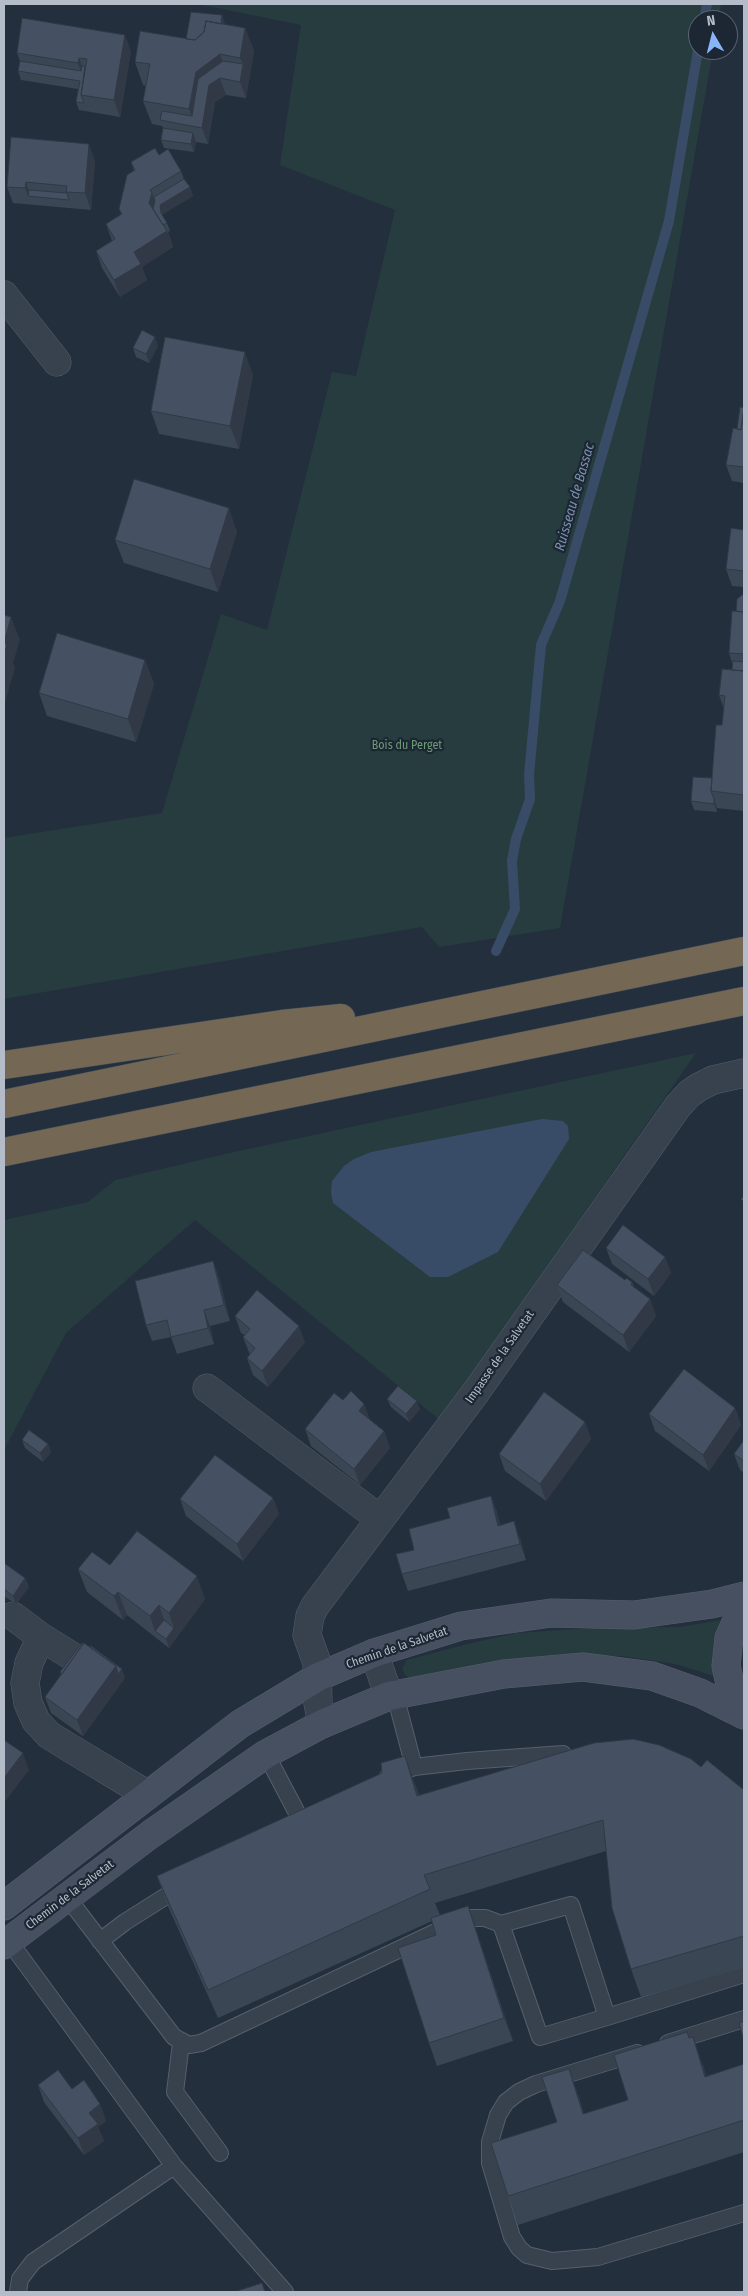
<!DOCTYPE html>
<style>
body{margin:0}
#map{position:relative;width:748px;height:2296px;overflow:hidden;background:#242f3e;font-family:"Fira Sans Condensed",sans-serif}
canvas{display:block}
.frame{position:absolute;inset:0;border:5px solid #b4bcc9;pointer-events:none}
.north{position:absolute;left:688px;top:10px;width:50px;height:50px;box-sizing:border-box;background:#1d2633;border:1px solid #59626f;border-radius:50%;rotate:352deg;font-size:14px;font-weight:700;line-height:20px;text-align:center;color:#b4bcc9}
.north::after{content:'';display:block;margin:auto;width:18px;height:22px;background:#8ab4f8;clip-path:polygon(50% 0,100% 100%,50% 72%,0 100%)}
</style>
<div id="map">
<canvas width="748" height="2296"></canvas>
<div class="frame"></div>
<div class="north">N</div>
</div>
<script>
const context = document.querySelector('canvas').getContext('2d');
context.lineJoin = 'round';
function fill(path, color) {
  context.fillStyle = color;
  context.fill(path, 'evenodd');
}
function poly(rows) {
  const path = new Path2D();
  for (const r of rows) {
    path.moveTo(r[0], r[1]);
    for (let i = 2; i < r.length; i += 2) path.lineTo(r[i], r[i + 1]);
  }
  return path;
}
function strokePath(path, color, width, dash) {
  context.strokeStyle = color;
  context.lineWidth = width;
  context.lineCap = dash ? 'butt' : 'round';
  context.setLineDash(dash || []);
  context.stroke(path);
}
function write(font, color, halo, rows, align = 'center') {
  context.font = font + ' "Fira Sans Condensed",sans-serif';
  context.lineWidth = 4.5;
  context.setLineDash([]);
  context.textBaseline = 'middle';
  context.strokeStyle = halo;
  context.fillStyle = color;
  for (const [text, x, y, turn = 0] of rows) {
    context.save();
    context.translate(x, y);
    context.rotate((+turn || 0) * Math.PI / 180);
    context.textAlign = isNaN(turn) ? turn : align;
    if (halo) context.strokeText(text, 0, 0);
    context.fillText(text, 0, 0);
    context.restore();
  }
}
fill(poly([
 [198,4,721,4,718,20,698,20,698,50,713,50,560,928,439,947,422,927,4,999,4,838,162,813,221,614,267,630,332,372,356,376,395,210,280,165,301,25],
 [696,1053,440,1420,195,1220,66,1333,4,1450,4,1220,88,1202,115,1180,234,1152],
 [722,1620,716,1638,714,1676,675,1664,622,1656,590,1656,410,1678,405,1675,402,1669,407,1660,471,1643,517,1633,591,1628,680,1627]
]), '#263c3f');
fill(poly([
 [542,1119,563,1121,568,1126,569,1139,498,1252,448,1277,430,1277,333,1203,331,1192,332,1181,344,1166,354,1159,371,1152]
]), '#394c67');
strokePath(poly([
 [704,20,707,4],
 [496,951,515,909,512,861,516,839,530,799,529,775,541,645,560,601,669,221,698,50]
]), '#394c67', 10);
const lane = poly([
 [395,1695,414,1767,467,1761,563,1754],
 [266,1754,297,1813],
 [388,1777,414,1767],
 [67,1897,174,2037,189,2045,201,2043,457,1922,471,1918,485,1918,501,1924,571,1905,607,2017,540,2037,501,1924],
 [9,1941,174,2166],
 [100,1941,125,1922,182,1886],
 [607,2017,744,1974],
 [181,2043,175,2092,220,2153],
 [668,2043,744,2019],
 [637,2053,536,2084,519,2092,506,2102,498,2115,490,2142,490,2163,512,2237,519,2248,527,2255,552,2261,598,2257,744,2213],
 [18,2292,20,2279,33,2262,174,2166,285,2292]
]);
const street = poly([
 [4,295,57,362],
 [207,1388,380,1519],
 [13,1616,41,1637],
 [374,1653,389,1696],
 [75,1658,41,1637,29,1663,25,1683,28,1703,36,1721,49,1735,70,1748,148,1795],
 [322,1724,318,1703,317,1663,307,1635,310,1616,315,1606,476,1392,678,1106,689,1094,699,1087,713,1080,744,1073]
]);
const secondary = poly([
 [744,1608,740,1613,729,1638,726,1666,732,1693,744,1713],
 [4,1906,240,1724,318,1677,374,1653,461,1626,551,1613,634,1615,712,1604,744,1596],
 [4,1945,151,1834,266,1754,322,1724,389,1696,504,1674,583,1667,652,1676,700,1693,744,1715]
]);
const highway = poly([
 [4,1065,282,1024,341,1018],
 [4,1104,744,951],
 [4,1152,744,1001]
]);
strokePath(lane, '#565f6c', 18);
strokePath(street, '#565f6c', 29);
strokePath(secondary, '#565f6c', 29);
strokePath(highway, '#434c59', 29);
strokePath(lane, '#38414e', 16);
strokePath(street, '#38414e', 28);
strokePath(secondary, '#465061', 28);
strokePath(highway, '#746855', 28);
fill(poly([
 [222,15,225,25,245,28,254,51,246,98,226,95,215,102,208,144,196,142,194,152,164,148,161,140,163,128,162,126,152,124,143,101,146,86,143,85,135,62,186,39],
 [131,51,120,117,79,110,76,102,78,89,21,80,18,71,20,61,17,53],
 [159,155,181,171,184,179,190,187,193,196,163,214,163,217,167,223,170,231,168,232,173,247,142,267,147,280,120,297,102,268,96,251,112,241,106,224,121,214,119,209,134,171,131,162],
 [95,161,91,210,13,203,7,187],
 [158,346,149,363,136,357,133,348],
 [253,375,239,449,159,434,151,411],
 [744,408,744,483,732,481,726,465,737,429],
 [744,530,744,587,732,586,726,569],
 [237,532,218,592,124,563,115,540],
 [744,595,744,811,717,808,717,812,694,810,691,801,712,778,722,725,724,709,719,695,732,670,732,663,729,653,736,611],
 [145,660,154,684,136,742,47,716,39,693],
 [606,1248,665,1257,671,1273,654,1296,612,1264],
 [213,1261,219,1278,230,1321,210,1326,214,1344,177,1354,171,1337,152,1341,146,1325],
 [625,1280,632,1282,634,1287,650,1299,656,1316,629,1352,563,1302,557,1285],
 [235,1316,305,1342,268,1387,253,1375,247,1358,250,1355,243,1337,245,1335,241,1333],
 [387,1399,420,1409,409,1422,391,1407],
 [343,1400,364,1404,370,1420,384,1431,390,1448,360,1485,311,1446,305,1429],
 [735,1408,741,1425,709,1471,655,1431,649,1414],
 [585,1422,591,1439,546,1501,505,1471,499,1454],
 [22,1440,48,1444,51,1452,43,1462,25,1448],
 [744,1440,744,1473,740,1470,734,1454],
 [491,1496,497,1512,500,1525,520,1538,526,1560,408,1591,402,1574,414,1550,450,1518],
 [273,1498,279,1514,243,1561,186,1516,180,1499],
 [4,1563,25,1578,29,1587,16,1604,4,1596],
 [110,1565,205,1599,169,1648,127,1615,123,1620,87,1592,78,1569],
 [60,1672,125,1678,83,1736,51,1713,45,1697,61,1675],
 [701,1767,744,1790,744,1968,641,1997,631,1969,606,1851,435,1903,440,1915,468,1906,513,2041,437,2066,429,2043,436,1935,432,1921,218,2018,167,1904,157,1876,415,1784,419,1795],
 [744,2064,744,2152,518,2225,508,2196,557,2122,579,2097,584,2114,628,2100,703,2065,706,2076],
 [38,2085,72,2089,100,2104,106,2121,98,2127,104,2141,84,2155,44,2102]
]), '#3b4654');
fill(poly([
 [222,15,225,24,221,46,218,37],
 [245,28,254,51,246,98,240,82,243,64,240,58],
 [125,35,131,51,120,117,114,100],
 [220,54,229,78,220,78,226,95,215,102,208,144,202,128,196,127,189,109,196,72],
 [79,58,85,74,84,80,78,63],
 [193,133,196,142,194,152,191,144],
 [89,144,95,161,91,210,85,193],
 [26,182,31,197,28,196,25,188],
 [190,187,193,196,163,214,164,221,161,213,160,205],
 [152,193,158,209,156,217,149,203],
 [167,231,173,247,142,267,147,280,120,297,114,280,134,252],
 [155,337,158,346,149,363,146,354],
 [245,352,253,375,239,449,230,426],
 [229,508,237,532,218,592,210,569],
 [11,617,20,640,13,663,15,668,4,706,4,643],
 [145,660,154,684,136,742,128,719],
 [714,799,717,807,717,812,714,804],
 [665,1257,671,1273,654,1296,648,1279],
 [213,1261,219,1278,230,1321,224,1305],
 [650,1299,656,1316,629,1352,623,1335],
 [204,1310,210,1326,214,1344,208,1328],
 [299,1326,305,1342,268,1387,262,1371],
 [417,1401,420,1409,409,1422,406,1414],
 [364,1404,370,1420,359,1411],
 [735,1408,741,1425,709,1471,703,1455],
 [585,1422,591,1439,546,1501,540,1484],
 [384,1431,390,1448,360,1485,354,1469],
 [48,1444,51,1452,43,1462,40,1453],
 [491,1496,497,1512,504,1542,498,1526],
 [273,1498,279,1514,243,1561,237,1544],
 [514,1521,520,1538,526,1560,520,1544],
 [197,1576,205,1599,169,1648,166,1639,174,1628,169,1613],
 [25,1578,29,1587,16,1604,13,1596],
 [118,1592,127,1615,123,1620,114,1596],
 [159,1605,167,1629,155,1631,150,1616],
 [116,1666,122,1669,125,1678,83,1736,77,1720],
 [23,1753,29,1770,4,1803,4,1778],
 [405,1756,415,1784,427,1824,417,1796],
 [468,1906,476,1929,513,2041,504,2018],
 [693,2037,703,2065,715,2105,705,2077],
 [569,2069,579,2097,593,2143,583,2114],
 [100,2104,106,2121,98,2127,104,2141,84,2155,78,2138,89,2113]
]), '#303945');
const building = poly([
 [191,12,222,15,221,24,206,21,204,32,195,40,186,39,191,12],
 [22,18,125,35,114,100,81,95,87,59,79,58,78,63,17,53,22,18],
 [206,21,245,28,240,58,220,54,196,72,189,109,143,101,150,64,135,62,140,31,195,40,204,32,206,21],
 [20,61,81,71,82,66,85,66,81,95,84,103,76,102,80,81,18,71,20,61],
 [223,61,243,64,240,82,220,78,209,85,202,128,160,120,162,111,192,116,198,79,223,61],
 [163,128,193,133,191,144,161,140,163,128],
 [11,137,89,144,85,193,66,192,67,186,26,182,25,188,7,187,11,137],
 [155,148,159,155,168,149,181,171,150,190,152,193,149,203,167,231,134,252,141,264,114,280,96,251,115,239,106,224,122,214,119,209,127,175,135,170,131,162,155,148],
 [184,179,190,187,160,205,161,213,167,223,163,225,153,209,155,201,154,197,184,179],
 [29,190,67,193,69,200,28,196,29,190],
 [142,330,155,337,146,354,133,348,142,330],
 [165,337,245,352,230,426,151,411,165,337],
 [740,407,744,408,741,430,737,429,740,407],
 [744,408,744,467,726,465,733,428,741,430,744,408],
 [134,479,229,508,210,569,115,540,134,479],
 [731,528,744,530,744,571,726,569,731,528],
 [742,595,744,595,744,612,736,611,737,599,742,595],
 [732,611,744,612,744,654,729,653,732,611],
 [4,615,11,617,4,643,7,645,4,655,4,615],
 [57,633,145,660,128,719,39,693,57,633],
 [733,661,744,662,744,671,732,670,733,661],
 [722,669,744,671,744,795,711,791,716,725,722,725,725,696,719,695,722,669],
 [693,777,712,778,711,791,714,799,714,804,691,801,693,777],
 [744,1196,744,1202,741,1199,744,1196],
 [623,1225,665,1257,648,1279,606,1248,623,1225],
 [583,1250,625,1280,626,1278,632,1282,631,1285,650,1299,623,1335,557,1285,583,1250],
 [213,1261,224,1305,204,1310,208,1328,171,1337,167,1320,146,1325,135,1281,213,1261],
 [257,1290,299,1326,262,1371,247,1358,255,1348,243,1337,250,1329,235,1316,257,1290],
 [684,1369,735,1408,703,1455,649,1414,684,1369],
 [398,1386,417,1401,406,1414,387,1399,398,1386],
 [351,1391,364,1404,359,1411,384,1431,354,1469,305,1429,334,1393,343,1400,351,1391],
 [544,1392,585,1422,540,1484,499,1454,544,1392],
 [29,1430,48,1444,40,1453,22,1440,29,1430],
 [744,1440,744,1461,734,1454,744,1440],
 [215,1455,273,1498,237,1544,180,1499,215,1455],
 [491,1496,498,1526,514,1521,520,1544,402,1574,396,1554,414,1550,409,1529,450,1518,447,1508,491,1496],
 [137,1531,197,1576,169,1613,159,1605,150,1616,118,1592,114,1596,78,1569,92,1552,110,1565,137,1531],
 [4,1563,25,1578,13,1596,4,1589,4,1563],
 [164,1620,174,1628,166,1639,155,1631,164,1620],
 [82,1643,83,1644,62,1674,60,1672,82,1643],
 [84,1643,116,1666,77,1720,45,1697,84,1643],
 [91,1646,122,1669,118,1674,116,1666,90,1647,91,1646],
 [633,1739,659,1745,691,1759,701,1767,707,1760,744,1790,744,1936,631,1969,612,1908,603,1820,424,1875,430,1889,208,1990,157,1876,382,1773,381,1763,405,1756,417,1796,594,1743,633,1739],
 [4,1740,23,1753,4,1778,4,1740],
 [468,1906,504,2018,429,2043,398,1948,436,1935,431,1918,468,1906],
 [744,2021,744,2041,739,2023,744,2021],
 [687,2032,689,2038,693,2037,705,2077,744,2064,744,2120,508,2196,491,2143,557,2122,542,2077,569,2069,583,2114,628,2100,614,2055,687,2032],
 [58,2070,72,2089,84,2080,100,2104,89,2113,98,2124,78,2138,38,2085,58,2070],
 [262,2283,265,2292,234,2292,262,2283]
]);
fill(building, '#455162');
strokePath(building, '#303945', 1);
write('12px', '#6b9a76', '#1d2633', [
 ["Bois du Perget",407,746]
]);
write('12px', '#b4bcc9', '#1d2633', [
 ["Impasse de la Salvetat",500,1357,-55],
 ["Chemin de la Salvetat",397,1648,-19],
 ["Chemin de la Salvetat",70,1895,-37]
]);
write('italic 14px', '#7c92b1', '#1d2633', [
 ["Ruisseau de Bassac",575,497,-74]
]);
</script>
